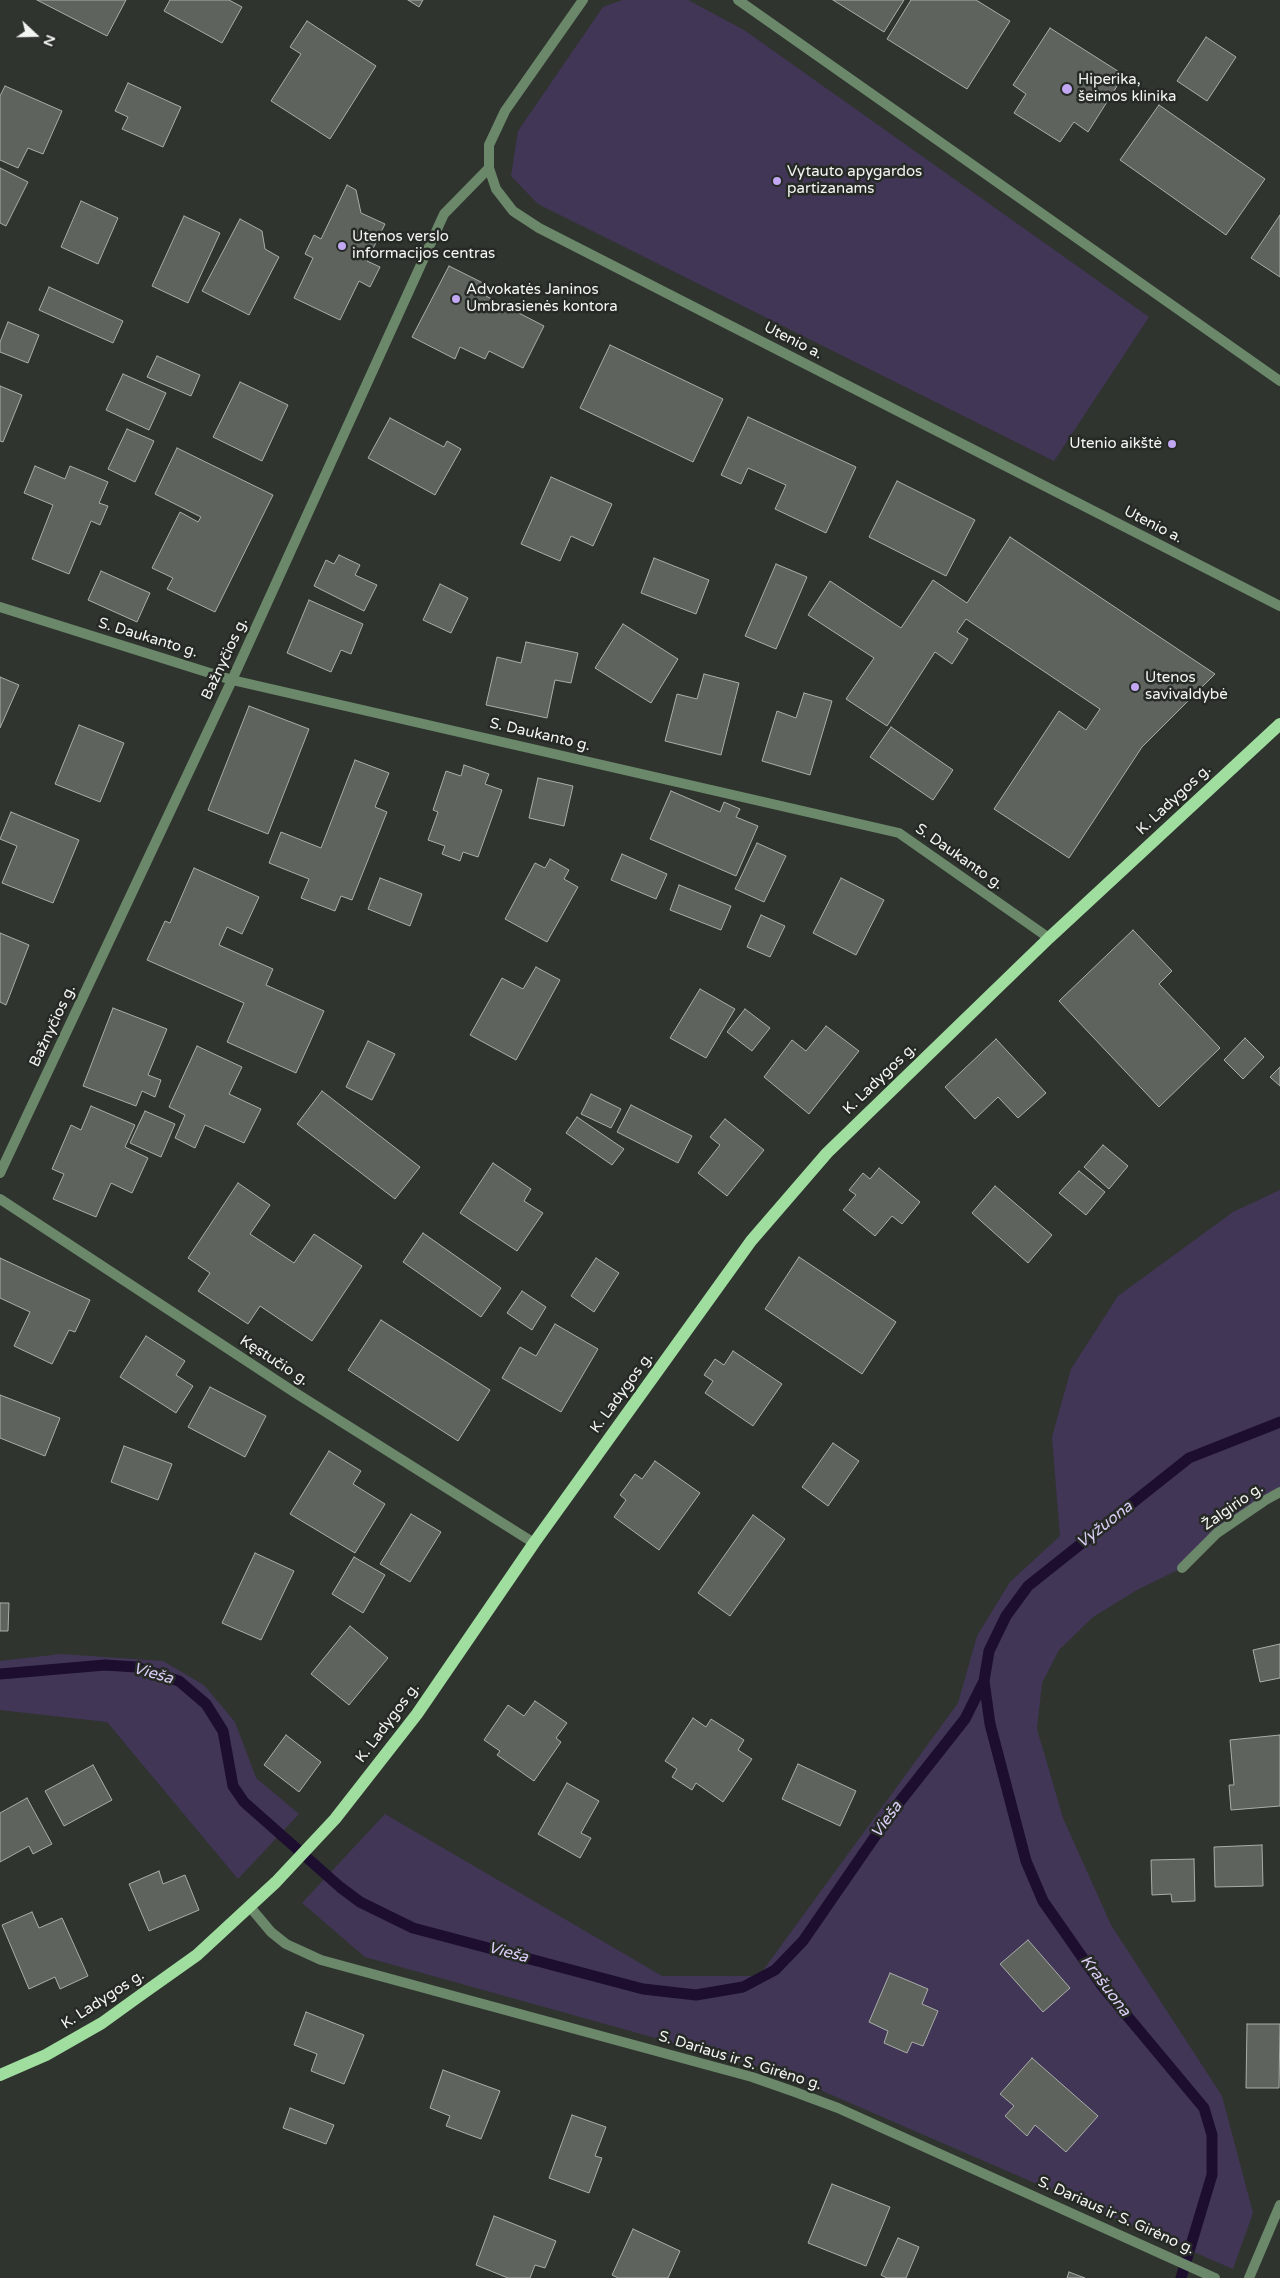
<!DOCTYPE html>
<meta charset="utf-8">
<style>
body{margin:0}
#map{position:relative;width:1280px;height:2278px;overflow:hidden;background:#2f342f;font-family:"Varela Round",sans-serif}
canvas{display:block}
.north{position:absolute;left:10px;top:10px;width:50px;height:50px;-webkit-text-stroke:4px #262a25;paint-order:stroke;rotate:111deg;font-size:14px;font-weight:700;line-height:20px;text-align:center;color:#f2f5f2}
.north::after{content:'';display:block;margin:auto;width:18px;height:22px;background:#f2f5f2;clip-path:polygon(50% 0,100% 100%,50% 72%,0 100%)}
</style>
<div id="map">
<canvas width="1280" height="2278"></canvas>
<div class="north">N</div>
</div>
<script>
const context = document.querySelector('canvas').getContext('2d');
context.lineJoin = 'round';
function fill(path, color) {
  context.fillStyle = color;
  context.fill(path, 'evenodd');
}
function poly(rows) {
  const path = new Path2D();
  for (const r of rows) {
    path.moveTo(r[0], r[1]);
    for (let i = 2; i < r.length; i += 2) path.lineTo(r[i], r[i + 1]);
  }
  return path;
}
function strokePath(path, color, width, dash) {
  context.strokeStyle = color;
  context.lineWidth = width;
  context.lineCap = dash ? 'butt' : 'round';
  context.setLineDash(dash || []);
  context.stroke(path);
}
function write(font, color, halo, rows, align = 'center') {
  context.font = font + ' "Varela Round",sans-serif';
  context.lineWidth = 5;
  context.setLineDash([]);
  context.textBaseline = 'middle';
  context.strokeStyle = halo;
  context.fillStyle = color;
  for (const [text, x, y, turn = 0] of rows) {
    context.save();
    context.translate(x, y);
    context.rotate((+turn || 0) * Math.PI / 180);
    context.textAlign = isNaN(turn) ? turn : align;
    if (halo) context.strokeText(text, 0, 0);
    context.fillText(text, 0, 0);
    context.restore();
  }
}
fill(poly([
 [622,0,688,0,744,30,1149,317,1054,461,538,204,511,176,518,131,603,7],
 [1280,1190,1280,1492,1264,1501,1182,1568,1137,1590,1093,1617,1059,1650,1042,1683,1037,1729,1063,1818,1111,1925,1222,2096,1253,2213,1233,2269,781,2073,365,1957,302,1903,385,1814,662,1976,759,1976,958,1703,977,1636,1010,1582,1060,1536,1052,1437,1071,1369,1118,1296,1233,1212],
 [61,1654,163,1661,204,1685,235,1722,256,1778,299,1814,238,1879,107,1722,0,1710,0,1661]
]), '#423656');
strokePath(poly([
 [0,1674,105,1665,136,1667,179,1681,206,1704,223,1731,233,1786,244,1802,340,1887,360,1902,413,1928,643,1989,696,1995,743,1987,775,1970,803,1941,894,1809,965,1719,984,1681],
 [1181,2278,1212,2175,1212,2135,1204,2108,1103,1987,1043,1901,1026,1861,990,1724,984,1681,989,1651,1006,1616,1028,1586,1189,1458,1280,1422]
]), '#1d0e30', 11);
const building = poly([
 [37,0,126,0,107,36,37,0],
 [170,0,229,0,242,7,222,43,164,11,170,0],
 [408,0,423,0,419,7,408,0],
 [833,0,904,0,884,32,833,0],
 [911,0,976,0,1010,21,967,89,887,39,911,0],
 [307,21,376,66,330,139,271,101,301,54,290,47,307,21],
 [1050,28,1124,75,1088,132,1074,122,1060,142,1014,113,1026,94,1013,85,1050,28],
 [1206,37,1236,57,1207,101,1177,81,1206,37],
 [128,83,181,107,163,147,122,129,128,117,115,111,128,83],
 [5,86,62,111,43,154,28,148,18,168,0,160,0,96,5,86],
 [1159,105,1265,179,1226,235,1120,160,1159,105],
 [0,168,28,182,6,226,0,223,0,168],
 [347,185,356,190,361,213,385,224,367,261,380,267,370,287,359,281,340,320,294,298,313,258,305,254,314,235,321,239,347,185],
 [81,201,118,218,98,264,61,247,81,201],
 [1280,215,1280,277,1251,258,1280,215],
 [184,216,220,233,188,303,152,286,184,216],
 [240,219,262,231,265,249,279,257,249,315,202,291,240,219],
 [449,266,491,287,486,296,544,326,523,368,489,351,485,359,460,347,455,359,412,337,449,266],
 [49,287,123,321,113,343,39,310,49,287],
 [8,322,39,335,28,363,0,352,0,342,8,322],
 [610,345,723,399,693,462,580,408,610,345],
 [157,356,200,375,191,396,147,377,157,356],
 [123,374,166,393,149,430,106,410,123,374],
 [240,382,288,405,262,461,213,437,240,382],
 [0,386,22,395,3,442,0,441,0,386],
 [748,417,856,467,826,533,775,509,786,485,748,468,741,484,721,475,748,417],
 [390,418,444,447,447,441,461,449,435,495,368,458,390,418],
 [127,429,154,441,135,482,108,469,127,429],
 [177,448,273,495,215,612,167,589,173,578,152,568,180,512,198,522,201,517,155,494,177,448],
 [35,466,65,479,70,466,108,482,99,503,108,506,100,525,91,521,69,574,32,559,53,505,24,493,35,466],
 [551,477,612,504,593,546,571,536,560,561,521,544,551,477],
 [897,481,975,520,946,576,869,537,897,481],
 [1010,537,1215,674,1142,747,1069,858,994,809,1059,711,1086,730,1100,709,966,619,957,632,968,639,952,664,935,652,887,726,846,699,874,658,808,615,830,581,901,628,933,580,967,603,1010,537],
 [339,555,360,565,355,575,377,585,364,611,314,586,326,560,334,564,339,555],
 [654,558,709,580,696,614,641,593,654,558],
 [776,564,807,577,776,649,745,636,776,564],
 [101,571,150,593,137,622,88,600,101,571],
 [440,584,468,598,451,633,423,620,440,584],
 [309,600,363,624,351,654,341,650,331,672,287,653,309,600],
 [623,624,678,659,651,703,595,668,623,624],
 [526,642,578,653,571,683,555,680,547,718,486,705,497,657,521,663,526,642],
 [704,674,739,683,721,755,665,741,677,694,697,699,704,674],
 [0,677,19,685,0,728,0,677],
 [804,693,832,701,810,775,762,761,777,711,796,718,804,693],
 [249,706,309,729,268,834,208,810,249,706],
 [79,725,124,743,100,802,55,784,79,725],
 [891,727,953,770,933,800,870,757,891,727],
 [355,760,389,773,375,807,387,812,352,900,341,896,335,911,301,898,309,879,269,863,281,832,321,848,355,760],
 [464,765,489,774,485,784,502,790,478,857,463,852,460,861,442,854,445,846,428,840,438,812,433,810,446,771,461,776,464,765],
 [538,778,573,786,564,826,529,818,538,778],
 [671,791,720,812,724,802,740,809,736,817,758,826,736,876,650,839,671,791],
 [11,812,79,840,53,903,2,883,17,846,0,839,11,812],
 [757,843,786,856,764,902,735,889,757,843],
 [622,854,667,874,656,899,611,880,622,854],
 [550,859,569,870,564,879,578,887,547,942,505,919,535,863,545,868,550,859],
 [194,868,259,897,242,934,227,927,219,945,273,969,266,985,324,1011,296,1073,227,1042,244,1003,147,960,165,921,170,923,194,868],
 [380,878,422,894,410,926,368,909,380,878],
 [841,878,884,900,856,955,813,933,841,878],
 [679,885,731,906,721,930,670,910,679,885],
 [761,915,785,926,770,957,747,947,761,915],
 [1133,930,1172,971,1159,984,1220,1048,1159,1107,1059,1001,1133,930],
 [0,933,29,945,6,1005,0,1002,0,933],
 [536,967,560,980,516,1060,470,1035,502,978,523,989,536,967],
 [700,989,735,1009,706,1058,670,1038,700,989],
 [113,1008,167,1029,148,1075,161,1080,155,1097,142,1091,136,1106,83,1086,113,1008],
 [745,1009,770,1028,752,1051,727,1032,745,1009],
 [826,1026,859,1051,809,1114,764,1077,792,1040,806,1051,826,1026],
 [1245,1038,1264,1057,1243,1079,1224,1060,1245,1038],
 [996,1039,1046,1093,1018,1118,998,1097,975,1119,945,1087,996,1039],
 [368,1041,395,1054,372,1100,346,1087,368,1041],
 [197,1046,242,1067,229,1094,261,1109,244,1143,205,1125,195,1148,175,1138,185,1115,169,1107,197,1046],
 [1280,1067,1280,1086,1270,1077,1280,1067],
 [322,1091,420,1167,395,1199,297,1124,322,1091],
 [591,1094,621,1109,611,1128,581,1114,591,1094],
 [631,1105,692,1136,678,1163,617,1132,631,1105],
 [91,1106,135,1125,125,1147,148,1158,132,1193,111,1183,96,1217,53,1199,64,1174,52,1169,71,1125,81,1130,91,1106],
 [145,1111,175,1124,161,1157,130,1143,145,1111],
 [577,1117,624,1149,612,1165,566,1133,577,1117],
 [725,1119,764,1150,727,1196,698,1173,720,1145,710,1137,725,1119],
 [1103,1145,1128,1166,1109,1189,1084,1167,1103,1145],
 [493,1163,531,1189,524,1201,543,1213,517,1251,460,1213,493,1163],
 [879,1168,920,1202,902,1224,892,1216,875,1236,843,1210,856,1195,849,1190,863,1173,870,1179,879,1168],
 [1079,1171,1105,1192,1086,1215,1059,1193,1079,1171],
 [238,1183,270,1205,250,1234,294,1263,314,1234,362,1266,312,1341,260,1306,248,1324,198,1291,210,1273,188,1258,238,1183],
 [995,1186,1052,1235,1028,1263,972,1213,995,1186],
 [423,1233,501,1288,481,1317,403,1262,423,1233],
 [799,1257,896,1322,862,1374,765,1309,799,1257],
 [0,1258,90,1300,75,1332,69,1330,52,1364,14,1346,30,1312,0,1298,0,1258],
 [596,1258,619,1273,594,1312,571,1296,596,1258],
 [522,1291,546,1307,532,1330,507,1313,522,1291],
 [381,1320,490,1390,458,1441,348,1370,381,1320],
 [555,1324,598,1349,561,1412,502,1378,520,1347,536,1356,555,1324],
 [146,1336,185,1361,176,1375,193,1386,176,1413,120,1377,146,1336],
 [733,1351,782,1384,753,1426,705,1393,713,1381,704,1375,715,1359,724,1365,733,1351],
 [210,1387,266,1416,245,1457,188,1427,210,1387],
 [0,1395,60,1418,45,1456,0,1438,0,1395],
 [833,1443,859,1461,828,1506,802,1487,833,1443],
 [124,1446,172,1464,158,1500,111,1482,124,1446],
 [329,1451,361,1471,353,1484,385,1504,355,1553,290,1514,329,1451],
 [655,1461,700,1493,659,1550,614,1517,626,1500,620,1495,635,1474,642,1479,655,1461],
 [411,1514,441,1532,410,1582,380,1564,411,1514],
 [753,1515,785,1539,730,1616,698,1593,753,1515],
 [255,1553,294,1571,261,1640,222,1623,255,1553],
 [354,1557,385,1575,363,1613,332,1594,354,1557],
 [0,1603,9,1603,8,1631,0,1631,0,1603],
 [350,1626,388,1658,349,1705,311,1674,350,1626],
 [1280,1644,1280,1678,1260,1682,1253,1650,1280,1644],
 [535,1701,567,1723,556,1738,561,1742,534,1781,497,1755,500,1751,484,1740,508,1705,524,1716,535,1701],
 [693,1718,706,1727,711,1719,744,1740,738,1750,752,1759,723,1802,696,1783,692,1790,672,1777,677,1769,665,1761,693,1718],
 [286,1735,321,1762,299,1792,264,1765,286,1735],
 [1280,1735,1280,1806,1231,1810,1229,1785,1234,1785,1230,1740,1280,1735],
 [798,1764,856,1791,840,1826,782,1799,798,1764],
 [93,1765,112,1800,64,1826,45,1791,93,1765],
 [567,1783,599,1801,581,1833,591,1838,580,1858,538,1834,567,1783],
 [27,1798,52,1844,33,1854,29,1846,0,1862,0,1813,27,1798],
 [1262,1845,1263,1886,1215,1887,1214,1847,1262,1845],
 [1194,1859,1195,1901,1172,1902,1171,1894,1152,1895,1151,1860,1194,1859],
 [159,1871,163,1884,185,1875,199,1910,149,1931,129,1884,159,1871],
 [32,1912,39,1928,62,1918,88,1976,60,1989,55,1977,29,1989,2,1925,32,1912],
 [1028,1940,1070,1988,1043,2012,1000,1964,1028,1940],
 [890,1973,928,1989,922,2004,938,2011,923,2046,912,2042,907,2053,884,2043,888,2031,869,2022,890,1973],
 [306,2012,364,2035,344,2084,311,2071,317,2054,294,2045,306,2012],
 [1247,2024,1280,2024,1279,2088,1246,2088,1247,2024],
 [1032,2058,1098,2116,1066,2152,1035,2125,1027,2136,1005,2116,1014,2106,1000,2094,1032,2058],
 [443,2070,500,2091,481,2139,446,2126,450,2116,430,2108,443,2070],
 [290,2108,334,2125,326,2144,283,2128,290,2108],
 [572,2115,606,2127,595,2156,602,2158,589,2193,549,2178,572,2115],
 [832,2184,890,2207,866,2266,808,2243,832,2184],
 [494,2216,556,2241,545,2268,535,2265,530,2278,508,2278,476,2265,494,2216],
 [633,2229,680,2251,668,2278,618,2278,612,2275,633,2229],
 [898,2238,919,2247,906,2278,887,2278,881,2275,898,2238],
 [1069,2272,1085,2278,1067,2278,1069,2272]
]);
fill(building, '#5e635e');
strokePath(building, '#a8aea8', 1);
strokePath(poly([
 [583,0,505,111,489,145,489,168,496,189,513,211,539,228,1280,606],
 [738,0,1280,381],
 [0,607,232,680,899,833,1049,938],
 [0,1173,232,680,444,214,489,168],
 [0,1199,294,1392,534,1543],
 [1182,1568,1217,1533,1264,1501,1280,1492],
 [250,1907,271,1932,286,1944,321,1960,752,2077,795,2092,838,2108,1215,2278],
 [1249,2278,1280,2205]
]), '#6b886a', 10);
strokePath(poly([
 [0,2075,46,2055,102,2023,138,1997,197,1955,276,1882,335,1819,417,1714,534,1543,751,1241,827,1153,1049,938,1280,724]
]), '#a0de9f', 12);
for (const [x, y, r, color] of [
 [1067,89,6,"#c2a7f2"],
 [777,181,5,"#c2a7f2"],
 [342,246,5,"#c2a7f2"],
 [456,299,5,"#c2a7f2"],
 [1172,444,5,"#c2a7f2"],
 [1135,687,5,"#c2a7f2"]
]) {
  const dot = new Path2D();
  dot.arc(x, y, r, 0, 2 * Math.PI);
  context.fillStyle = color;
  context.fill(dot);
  strokePath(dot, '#262a25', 2);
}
write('15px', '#f2f5f2', '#262a25', [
 ["Hiperika,",1078,80],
 ["šeimos klinika",1078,97],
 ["Vytauto apygardos",787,172],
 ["partizanams",787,189],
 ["Utenos verslo",352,237],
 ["informacijos centras",352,254],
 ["Advokatės Janinos",466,290],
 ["Umbrasienės kontora",466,307],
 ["Utenio aikštė",1162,444,"right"],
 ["Utenos",1145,678],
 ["savivaldybė",1145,695]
], 'left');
write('15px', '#f2f5f2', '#262a25', [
 ["Utenio a.",793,341,27],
 ["Utenio a.",1153,525,27],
 ["S. Daukanto g.",148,638,17],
 ["Bažnyčios g.",225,659,-65],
 ["S. Daukanto g.",540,735,13],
 ["K. Ladygos g.",1174,800,-43],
 ["S. Daukanto g.",959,857,35],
 ["Bažnyčios g.",53,1026,-65],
 ["K. Ladygos g.",880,1079,-44],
 ["Kęstučio g.",274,1361,33],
 ["K. Ladygos g.",622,1393,-54],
 ["Žalgirio g.",1233,1507,-35],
 ["K. Ladygos g.",388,1723,-53],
 ["K. Ladygos g.",103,2000,-33],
 ["S. Dariaus ir S. Girėno g.",740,2061,17],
 ["S. Dariaus ir S. Girėno g.",1116,2216,24]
]);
write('italic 16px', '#daccf5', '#262a25', [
 ["Vyžuona",1105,1525,-38],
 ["Vieša",153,1674,16],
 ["Vieša",887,1820,-55],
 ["Vieša",508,1953,15],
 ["Krašuona",1105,1986,53]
]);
</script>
